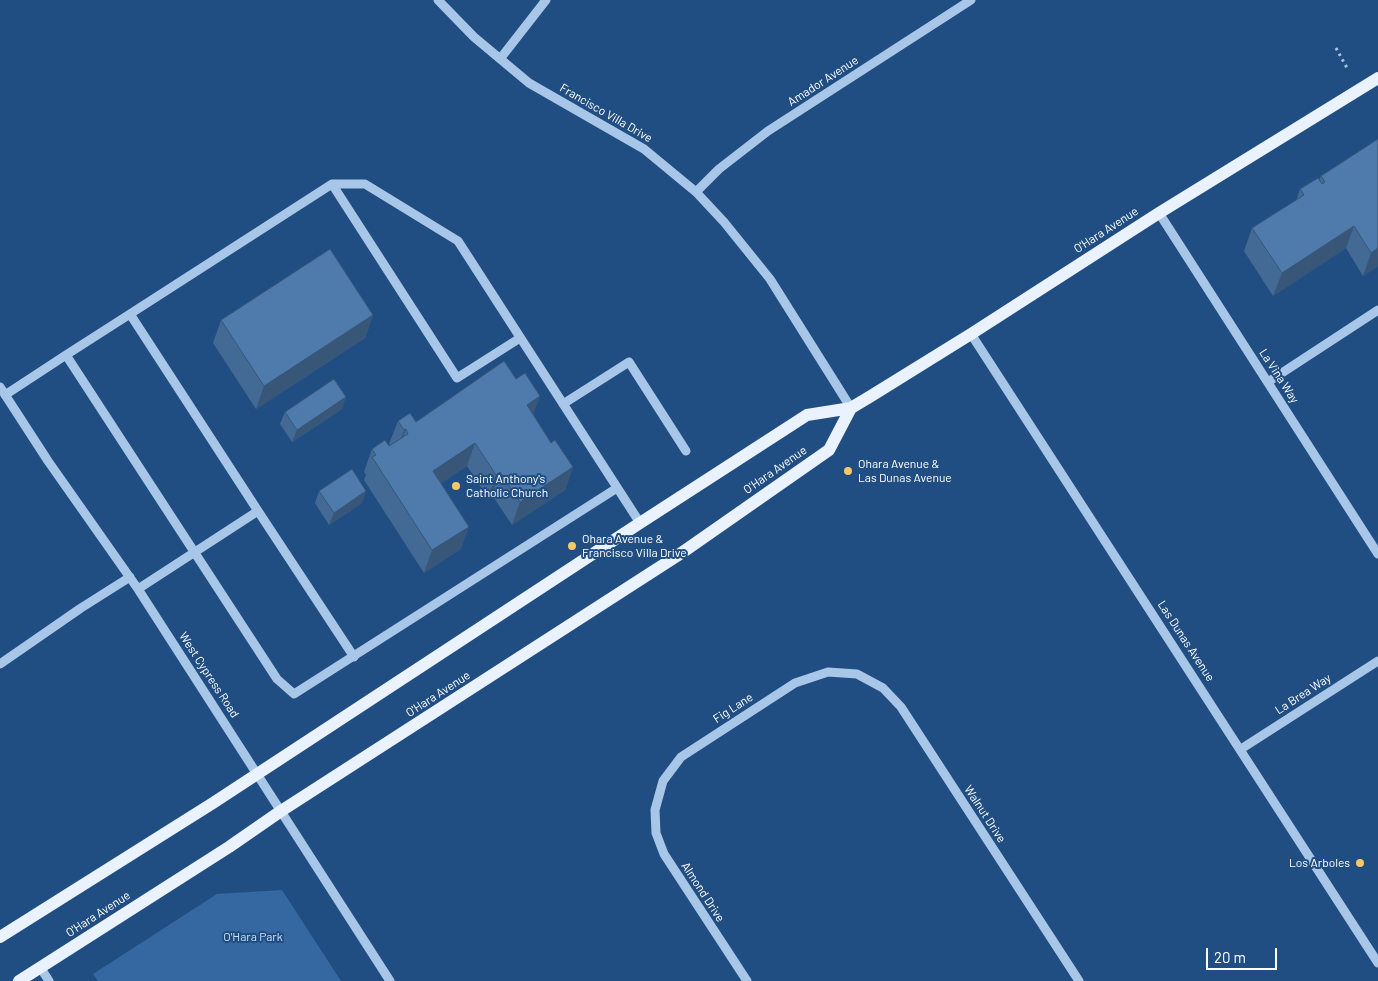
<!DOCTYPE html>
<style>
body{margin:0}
#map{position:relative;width:1378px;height:981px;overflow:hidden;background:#214e82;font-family:Barlow,sans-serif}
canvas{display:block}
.scale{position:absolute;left:1206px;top:948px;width:71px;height:22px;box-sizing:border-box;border:2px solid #fff;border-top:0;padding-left:6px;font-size:15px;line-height:18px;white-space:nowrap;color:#fff;-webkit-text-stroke:4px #214e82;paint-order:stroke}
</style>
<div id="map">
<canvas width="1378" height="981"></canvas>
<div class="scale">20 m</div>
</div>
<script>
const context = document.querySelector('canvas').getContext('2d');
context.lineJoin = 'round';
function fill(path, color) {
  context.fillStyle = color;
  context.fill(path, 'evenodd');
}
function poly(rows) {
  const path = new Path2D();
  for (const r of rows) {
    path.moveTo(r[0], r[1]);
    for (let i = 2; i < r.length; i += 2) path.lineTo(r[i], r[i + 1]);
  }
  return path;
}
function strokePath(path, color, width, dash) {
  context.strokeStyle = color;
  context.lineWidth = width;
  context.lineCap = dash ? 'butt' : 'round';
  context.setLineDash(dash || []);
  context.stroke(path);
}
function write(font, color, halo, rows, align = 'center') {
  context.font = font + ' Barlow,sans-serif';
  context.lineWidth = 4;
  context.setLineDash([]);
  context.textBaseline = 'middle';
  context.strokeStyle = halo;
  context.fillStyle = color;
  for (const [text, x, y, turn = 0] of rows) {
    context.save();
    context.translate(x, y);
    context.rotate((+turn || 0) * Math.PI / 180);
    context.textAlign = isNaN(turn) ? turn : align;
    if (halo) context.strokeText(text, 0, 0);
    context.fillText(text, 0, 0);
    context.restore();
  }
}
fill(poly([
 [282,890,341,981,98,981,93,974,217,894]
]), '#3568a0');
strokePath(poly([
 [1336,48,1347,68,1350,68]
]), '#a8c7e8', 3, [2.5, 4]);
strokePath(poly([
 [438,0,474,37,529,83,644,149,696,192,724,222,770,279,851,408],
 [500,59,546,0],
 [332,184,457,378,520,338],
 [696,192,719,169,768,131,971,0],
 [1159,213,1378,554],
 [130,314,66,355,277,679,294,694,617,488],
 [971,334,1378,963],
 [1268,382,1378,310],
 [0,387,48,461,138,589,390,981],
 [5,395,66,355],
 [563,404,629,362,686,451],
 [258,511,354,657],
 [138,589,258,511,130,314,332,184,365,184,458,241,640,523],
 [0,664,81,608,130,577],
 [1241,749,1378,661],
 [40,967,49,981],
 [747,981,664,854,656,833,655,810,663,781,681,757,795,683,828,672,857,674,883,688,901,707,1079,981]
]), '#a8c7e8', 9);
strokePath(poly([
 [0,937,213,803,640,523,807,415,851,408,871,396,971,334,1159,213,1378,78],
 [19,981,229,847,281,811,680,554,829,450,851,408]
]), '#eaf2fe', 12);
fill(poly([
 [1378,139,1378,266,1363,276,1346,248,1273,296,1244,251,1252,228,1296,201,1300,189,1319,180,1321,176],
 [373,315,365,338,256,409,213,343,221,320],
 [516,379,540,396,533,414,551,443,573,467,565,490,512,525,492,495,488,498,467,466,441,483,461,549,424,573,364,480,366,475,364,472,372,449,390,445,389,444,398,421,416,422],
 [342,409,292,442,280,424,285,412],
 [319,491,366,491,362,503,329,525,315,503]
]), '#436a94');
fill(poly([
 [1354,226,1346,248,1273,296,1282,273],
 [1378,248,1378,266,1363,276,1371,253],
 [373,315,365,338,256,409,264,386],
 [540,396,531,419,527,405],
 [346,397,342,409,292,442,297,430],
 [406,429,397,452,396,453,404,430],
 [475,443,467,466,425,493,433,471],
 [573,467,565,490,512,525,520,502],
 [500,472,492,495,488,498,496,475],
 [366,491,362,503,329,525,334,513],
 [469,527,461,549,424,573,432,550]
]), '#375678');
const building = poly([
 [1378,139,1378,248,1371,253,1354,226,1282,273,1252,228,1304,195,1300,189,1318,178,1322,184,1325,182,1321,176,1378,139],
 [330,249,373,315,264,386,221,320,330,249],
 [504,361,516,379,525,373,540,396,527,405,551,443,555,440,573,467,520,502,500,472,496,475,475,443,433,471,469,527,432,550,372,457,376,455,372,449,385,440,389,446,408,434,406,429,404,430,398,421,410,413,416,422,504,361],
 [334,379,346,397,297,430,285,412,334,379],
 [352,469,366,491,334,513,319,491,352,469]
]);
fill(building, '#4e7bac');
strokePath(building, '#375678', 1);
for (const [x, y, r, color] of [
 [848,471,5,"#f5c869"],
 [456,486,5,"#f5c869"],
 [572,546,5,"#f5c869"],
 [1360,863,5,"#f5c869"]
]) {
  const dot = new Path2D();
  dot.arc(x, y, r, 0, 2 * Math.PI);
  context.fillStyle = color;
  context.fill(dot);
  strokePath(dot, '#214e82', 2);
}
write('12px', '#fff', '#214e82', [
 ["Amador Avenue",823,81,-33],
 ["Francisco Villa Drive",606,113,30],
 ["O'Hara Avenue",1106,230,-33],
 ["La Vina Way",1279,376,57],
 ["O'Hara Avenue",775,470,-35],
 ["Las Dunas Avenue",1186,641,57],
 ["West Cypress Road",209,675,57],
 ["O'Hara Avenue",438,694,-33],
 ["La Brea Way",1303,694,-33],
 ["Fig Lane",733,708,-33],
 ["Walnut Drive",985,814,57],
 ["Almond Drive",703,892,57],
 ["O'Hara Avenue",98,914,-33]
]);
write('12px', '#fff', '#214e82', [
 ["Ohara Avenue &",858,464],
 ["Las Dunas Avenue",858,478],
 ["Saint Anthony's",466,479],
 ["Catholic Church",466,493],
 ["Ohara Avenue &",582,539],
 ["Francisco Villa Drive",582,553],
 ["Los Arboles",1350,863,"right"]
], 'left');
write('12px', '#cce0f6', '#214e82', [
 ["O'Hara Park",253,937]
]);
</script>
